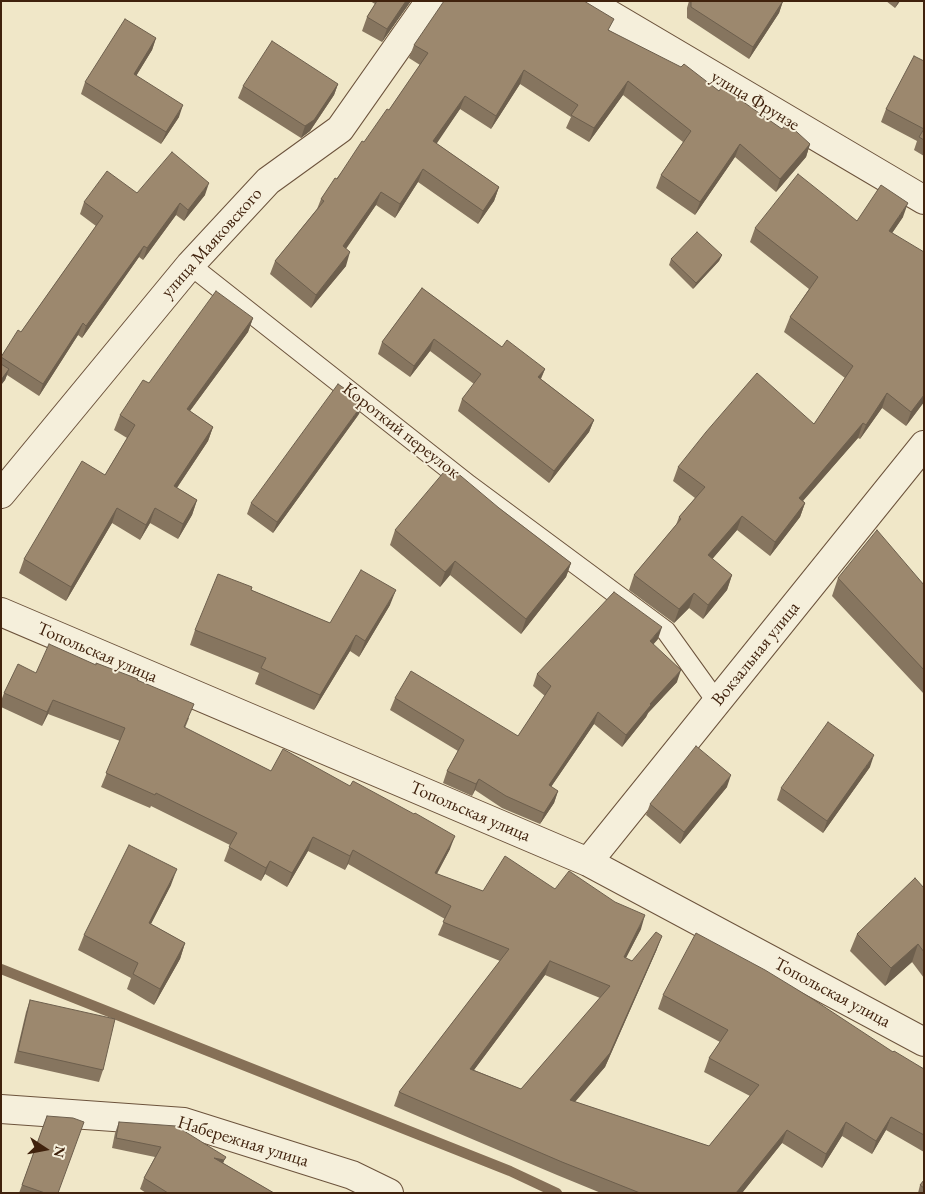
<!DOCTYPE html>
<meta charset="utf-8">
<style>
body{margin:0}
#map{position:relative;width:925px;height:1194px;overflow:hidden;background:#f0e7c8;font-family:"EB Garamond",serif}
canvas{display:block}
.frame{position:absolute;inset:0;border:2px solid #40220d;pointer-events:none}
.north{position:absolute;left:20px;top:1124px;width:50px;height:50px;-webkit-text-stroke:4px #f5efdb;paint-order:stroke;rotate:101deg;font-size:14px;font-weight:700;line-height:20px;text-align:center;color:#40220d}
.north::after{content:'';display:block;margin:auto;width:18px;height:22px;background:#40220d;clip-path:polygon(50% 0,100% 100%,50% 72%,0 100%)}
</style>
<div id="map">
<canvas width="925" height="1194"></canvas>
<div class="frame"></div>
<div class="north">N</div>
</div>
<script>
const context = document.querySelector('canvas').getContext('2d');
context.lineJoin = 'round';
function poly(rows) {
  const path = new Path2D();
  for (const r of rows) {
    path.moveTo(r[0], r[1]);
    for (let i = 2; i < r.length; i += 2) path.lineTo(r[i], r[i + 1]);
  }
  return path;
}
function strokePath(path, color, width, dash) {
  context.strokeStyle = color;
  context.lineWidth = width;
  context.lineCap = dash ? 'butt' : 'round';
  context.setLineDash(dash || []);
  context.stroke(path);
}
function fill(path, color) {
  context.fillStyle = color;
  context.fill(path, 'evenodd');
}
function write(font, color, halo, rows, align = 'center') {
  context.font = font + ' "EB Garamond",serif';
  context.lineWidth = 4;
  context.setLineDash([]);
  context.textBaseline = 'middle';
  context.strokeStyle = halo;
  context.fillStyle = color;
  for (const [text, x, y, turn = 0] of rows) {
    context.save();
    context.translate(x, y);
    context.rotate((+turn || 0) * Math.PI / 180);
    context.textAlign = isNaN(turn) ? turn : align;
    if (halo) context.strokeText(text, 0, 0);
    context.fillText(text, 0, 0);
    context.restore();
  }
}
strokePath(poly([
 [1,969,510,1171,557,1193]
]), '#867057', 10);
const lane = poly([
 [190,265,469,485,666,631,717,702]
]);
const street = poly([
 [587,1,924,200],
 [1,494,190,265,268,181,340,129,430,1],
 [1,612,588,862,924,1042],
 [588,862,924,445],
 [1,1109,184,1122,352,1175,389,1193]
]);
strokePath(lane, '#6c533c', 21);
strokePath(street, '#6c533c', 30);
strokePath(lane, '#f5efdb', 19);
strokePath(street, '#f5efdb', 28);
fill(poly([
 [370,1,411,1,382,42,362,31,367,17,375,4],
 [689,1,783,1,779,13,749,59,687,18,687,8],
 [886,1,900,1,895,8],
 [609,31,719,91,782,129,810,144,806,157,776,192,735,157,695,215,656,188,661,175,683,142,623,95,589,142,566,128,571,117,520,84,491,129,460,109,436,143,499,187,494,201,478,224,418,182,395,218,376,205,346,249,346,266,311,308,270,274,275,261,317,209,321,199,389,110,420,65,409,58,414,45],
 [156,38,152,50,136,76,179,117,161,144,81,94,85,82],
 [924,61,924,156,914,150,917,141,881,122,886,109],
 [338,84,334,95,310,131,301,138,238,98,243,86],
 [137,193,205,195,184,221,176,215,143,260,139,257,82,338,78,335,39,396,7,375,5,380,1,385,1,356,21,332,96,226,80,214,84,202],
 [903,217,892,233,924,402,906,426,882,408,860,439,858,438,803,501,805,503,800,517,770,556,737,530,712,559,732,575,727,590,703,619,689,608,674,623,629,590,634,575,676,525,679,517,695,498,673,481,678,467,814,424,845,378,784,332,790,317,809,289,750,242,755,228],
 [722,255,719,261,693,289,669,265,671,259],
 [422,288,502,347,545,369,541,379,594,420,589,432,549,483,458,411,462,399,474,384,430,351,410,377,378,354,382,342],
 [253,318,248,332,190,411,213,427,208,441,177,488,197,500,192,515,178,539,150,523,140,540,112,523,66,601,19,573,24,559,105,475,127,438,114,430,120,415,149,383],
 [359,414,273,533,247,514,251,503],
 [499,508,571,563,566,577,521,634,450,575,440,587,390,545,395,530],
 [838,578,924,585,924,694,832,596],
 [251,590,330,623,390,605,359,657,350,651,314,710,255,684,259,673,190,645,195,630],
 [658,639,653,644,677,682,648,713,646,717,622,747,594,724,551,787,558,791,554,803,540,824,502,808,475,790,472,796,443,783,447,771,458,751,390,710,395,698,518,736,545,696,533,686,537,674],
 [96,665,137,680,189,718,185,728,271,771,450,849,437,874,483,891,555,889,641,929,626,958,632,961,657,949,605,1067,575,1102,709,1146,750,1096,704,1072,709,1058,720,1042,658,1009,663,995,893,1052,924,1069,924,1152,886,1130,872,1154,842,1136,822,1168,782,1143,742,1193,601,1193,557,1175,394,1106,399,1092,500,961,438,935,445,919,348,864,345,870,308,851,287,887,265,874,261,881,224,861,230,845,151,806,150,808,101,787,120,741,48,714,42,726,1,707,1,701,4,693,36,673],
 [545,975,600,998,521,1089,474,1070],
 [870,767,823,833,777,800,781,788],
 [727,787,680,844,646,815,650,804],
 [171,885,151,924,185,943,180,959,154,1005,127,989,131,978,78,950,84,935],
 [924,888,924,978,912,962,885,986,850,951,857,934],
 [30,1000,103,1070,99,1082,14,1063,26,1012],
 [47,1116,58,1193,19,1193],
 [119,1122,226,1157,223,1163,274,1193,146,1193,140,1189,144,1178,155,1157,112,1148,115,1133],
 [924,1180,924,1193,918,1193,920,1185]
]), '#86755f');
fill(poly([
 [406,1,411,1,382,42,387,29],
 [783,1,779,13,749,59,753,47],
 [898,1,900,1,895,8],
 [156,38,152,50,130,86,134,74],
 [524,70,520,84,491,129,496,116],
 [628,81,623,95,589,142,594,128],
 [338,84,334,95,310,131,301,138,305,126],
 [465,96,460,109,429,155,433,141],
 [183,105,179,117,161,144,166,132],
 [740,144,735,157,695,215,700,202],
 [810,144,806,157,776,192,780,179],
 [423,169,418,182,395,218,400,204],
 [209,183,205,195,184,221,188,210],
 [499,187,494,201,478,224,483,211],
 [381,192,376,205,338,260,343,246],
 [180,203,176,215,143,260,147,248],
 [908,203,903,217,884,245,889,231],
 [144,246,139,257,82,338,86,326],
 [350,252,346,266,311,308,316,295],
 [722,255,719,261,693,289,696,283],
 [253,318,248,332,181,423,187,409],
 [83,323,78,335,39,396,43,384],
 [434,339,430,351,410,377,414,366],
 [9,369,5,380,1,385,1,380],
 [545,369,540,380,538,377],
 [887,393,882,408,860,439,866,425],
 [924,395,924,402,906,426,911,412],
 [364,402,359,414,273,533,277,522],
 [594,420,589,432,549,483,554,471],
 [863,423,858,438,793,512,799,498],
 [213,427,208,441,168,501,174,486],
 [197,500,192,515,178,539,183,524],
 [805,503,800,517,770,556,775,542],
 [117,508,112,523,66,601,71,587],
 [155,508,150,523,140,540,146,525],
 [742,516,737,530,703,570,708,555],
 [455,561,450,575,440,587,445,572],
 [571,563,566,577,521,634,526,619],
 [732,575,727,590,703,619,708,605],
 [396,590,390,605,359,657,365,641],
 [694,593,689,608,674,623,679,609],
 [662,627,658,639,646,653,650,641],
 [356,635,350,651,314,710,320,695],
 [681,670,677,682,648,713,646,717,622,747,626,735,650,704],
 [53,700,48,714,42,726,47,712],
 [598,712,594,724,544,797,549,785],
 [874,755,870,767,823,833,827,821],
 [731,775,727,787,680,844,684,832],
 [479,779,475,790,472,796,476,784],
 [558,791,554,803,540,824,544,813],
 [455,836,450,849,430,886,435,873],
 [313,837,308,851,287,887,292,873],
 [353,850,348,864,345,870,350,856],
 [270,861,265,874,261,881,266,868],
 [177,869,171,885,143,939,149,923],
 [645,915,641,929,619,971,624,957],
 [662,936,657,949,605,1067,565,1113,570,1100],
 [185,943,180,959,154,1005,160,989],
 [918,944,912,962,885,986,891,968],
 [550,961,545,975,465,1082,470,1069],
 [891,1117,886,1130,872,1154,876,1141],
 [846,1122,842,1136,822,1168,826,1154],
 [787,1130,782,1143,742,1193,736,1193],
 [214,1158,224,1160,221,1171]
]), '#6d5f4d');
const building = poly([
 [377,1,406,1,387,29,367,17,377,1],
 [444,1,584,1,614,19,608,30,681,67,684,64,719,91,722,87,782,129,787,123,810,144,780,179,740,144,700,202,661,175,691,131,628,81,594,128,571,115,578,105,524,70,496,116,465,96,433,141,499,187,483,211,423,169,400,204,381,192,343,246,350,252,316,295,275,261,324,201,321,199,335,178,337,179,362,141,364,142,387,109,389,110,428,53,414,45,444,1],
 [691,1,783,1,753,47,691,7,691,1],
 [125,19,156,38,134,74,183,105,166,132,85,82,125,19],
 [272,41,338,84,314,120,305,126,243,86,272,41],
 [914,56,924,61,924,140,919,137,924,129,886,109,914,56],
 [172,152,209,183,188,210,180,203,147,248,144,246,86,326,83,323,43,384,1,357,18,330,21,332,103,216,84,202,107,171,137,193,172,152],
 [798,174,857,221,881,185,908,203,889,231,924,252,924,395,911,412,887,393,866,425,863,423,799,498,805,503,775,542,742,516,708,555,732,575,708,605,694,593,679,609,634,575,681,519,679,517,705,487,678,467,706,432,757,373,814,424,853,366,790,317,818,277,755,228,798,174],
 [697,232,722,255,696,283,671,259,697,232],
 [422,288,502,347,507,340,545,369,538,377,594,420,554,471,462,399,481,374,434,339,414,366,382,342,422,288],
 [216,291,253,318,187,409,213,427,174,486,197,500,183,524,155,508,146,525,117,508,71,587,24,559,82,461,105,475,135,425,120,415,143,380,149,383,216,291],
 [1,364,9,369,1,380,1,364],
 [338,384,364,402,277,522,251,503,338,384],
 [449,466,499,508,571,563,526,619,455,561,445,572,395,530,449,466],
 [877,530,924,585,924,670,838,578,877,530],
 [361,570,396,590,365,641,356,635,320,695,261,668,266,658,195,630,218,574,252,587,251,590,330,623,361,570],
 [614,592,662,627,650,641,681,670,650,704,651,705,626,735,598,712,549,785,558,791,544,813,506,796,479,779,476,784,447,771,464,740,395,698,411,671,518,736,551,686,537,674,614,592],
 [49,644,96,665,96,663,138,679,137,680,194,704,184,727,271,771,283,749,350,786,353,781,414,814,415,813,455,836,435,873,483,891,505,856,555,889,569,871,615,902,645,915,624,957,632,961,656,932,662,936,610,1053,570,1100,709,1146,759,1085,709,1058,728,1030,663,995,696,933,765,970,811,998,893,1052,894,1051,924,1069,924,1135,891,1117,876,1141,846,1122,826,1154,787,1130,736,1193,640,1193,562,1162,399,1092,509,949,443,922,451,906,353,850,350,856,313,837,292,873,270,861,266,868,229,847,237,833,156,793,155,795,106,773,125,728,53,700,47,712,4,693,18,664,36,673,49,644],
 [550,961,610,986,521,1089,470,1069,550,961],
 [828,722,874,755,827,821,781,788,828,722],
 [696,746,731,775,684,832,650,804,696,746],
 [129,845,177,869,149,923,185,943,160,989,133,974,138,963,84,935,129,845],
 [915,878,924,888,924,952,918,944,891,968,857,934,915,878],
 [30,1000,115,1019,103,1070,18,1051,30,1000],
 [47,1116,73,1118,84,1122,58,1193,45,1193,22,1185,47,1116],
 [119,1122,176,1126,226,1157,224,1160,214,1158,274,1193,168,1193,144,1178,161,1147,116,1138,119,1122],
 [924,1180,924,1188,920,1185,924,1180]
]);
fill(building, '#9c886e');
strokePath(building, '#6d5f4d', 1);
write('18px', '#40220d', '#f5efdb', [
 ["улица Фрунзе",755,101,31],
 ["улица Маяковского",212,243,-48],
 ["Короткий переулок",401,431,38],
 ["Топольская улица",97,653,23],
 ["Вокзальная улица",756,654,-51],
 ["Топольская улица",470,812,23],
 ["Топольская улица",832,993,28],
 ["Набережная улица",243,1142,17]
]);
</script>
